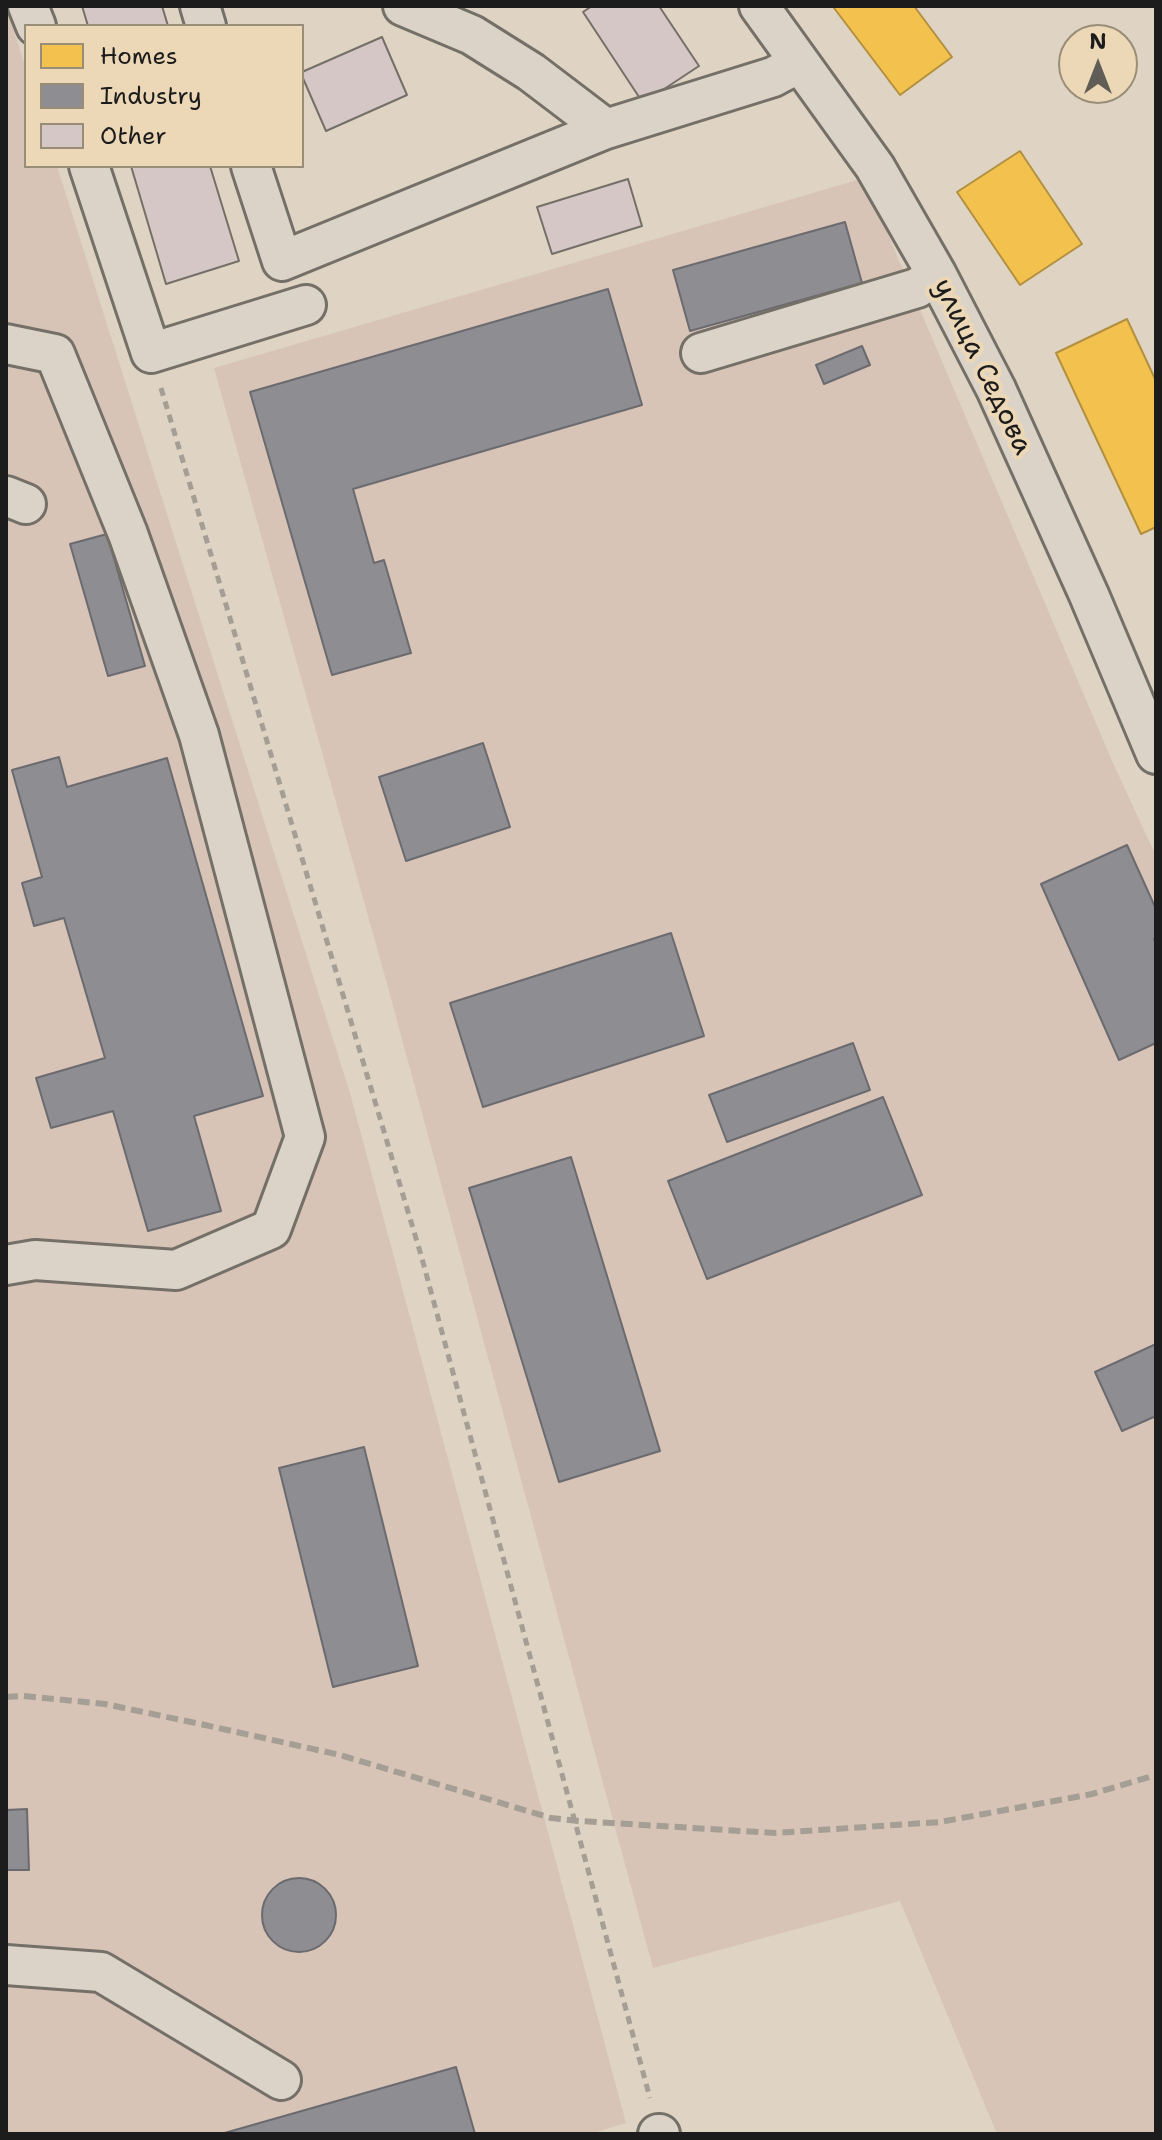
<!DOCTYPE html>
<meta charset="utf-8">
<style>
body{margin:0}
#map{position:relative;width:1162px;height:2140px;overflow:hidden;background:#dfd4c3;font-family:"Shantell Sans",sans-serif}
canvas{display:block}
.frame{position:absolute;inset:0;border:8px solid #1c1c1c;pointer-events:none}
.legend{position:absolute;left:24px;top:24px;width:280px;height:144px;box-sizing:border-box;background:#ecd8b6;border:2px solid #998d78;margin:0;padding:10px 14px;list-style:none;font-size:24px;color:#1c1c1c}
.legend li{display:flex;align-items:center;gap:16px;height:40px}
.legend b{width:40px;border:2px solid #998d78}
.north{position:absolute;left:1058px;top:24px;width:80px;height:80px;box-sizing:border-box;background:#ecd8b6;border:2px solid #998d78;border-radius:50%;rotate:0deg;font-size:22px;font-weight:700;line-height:32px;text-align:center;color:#1c1c1c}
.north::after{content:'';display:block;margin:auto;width:28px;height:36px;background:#605c56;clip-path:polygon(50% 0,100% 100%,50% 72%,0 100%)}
</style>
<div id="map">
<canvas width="1162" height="2140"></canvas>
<div class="frame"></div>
<ul class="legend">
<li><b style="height:22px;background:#f2c14e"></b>Homes</li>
<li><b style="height:22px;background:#8d8d92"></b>Industry</li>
<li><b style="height:22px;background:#d4c7c6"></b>Other</li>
</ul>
<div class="north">N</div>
</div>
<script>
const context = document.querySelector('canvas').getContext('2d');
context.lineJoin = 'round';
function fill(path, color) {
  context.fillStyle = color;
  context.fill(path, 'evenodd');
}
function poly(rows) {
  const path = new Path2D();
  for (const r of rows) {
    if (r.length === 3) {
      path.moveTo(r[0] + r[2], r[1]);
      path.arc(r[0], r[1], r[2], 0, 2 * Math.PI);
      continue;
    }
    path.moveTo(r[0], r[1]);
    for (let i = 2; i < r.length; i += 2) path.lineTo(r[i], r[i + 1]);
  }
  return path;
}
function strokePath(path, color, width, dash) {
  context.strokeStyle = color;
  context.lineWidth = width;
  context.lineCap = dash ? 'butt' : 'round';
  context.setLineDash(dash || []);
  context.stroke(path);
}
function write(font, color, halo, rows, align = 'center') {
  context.font = font + ' "Shantell Sans",sans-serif';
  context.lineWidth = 8;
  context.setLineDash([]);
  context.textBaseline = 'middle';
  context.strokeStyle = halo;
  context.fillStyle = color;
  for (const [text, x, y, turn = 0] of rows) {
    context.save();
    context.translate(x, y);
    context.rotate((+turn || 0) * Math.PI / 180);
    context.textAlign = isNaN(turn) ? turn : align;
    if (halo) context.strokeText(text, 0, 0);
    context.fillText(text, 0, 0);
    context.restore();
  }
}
fill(poly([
 [6,6,26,69,26,166,57,166,350,1093,626,2123,590,2134,6,2134],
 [864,178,1113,763,1156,856,1156,2134,997,2134,900,1901,653,1968,386,980,214,368]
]), '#d7c4b7');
const homes = poly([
 [836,6,914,6,952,57,900,95,834,8,836,6],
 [1020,151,1082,244,1020,285,957,192,1020,151],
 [1127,319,1156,381,1156,527,1141,534,1056,353,1127,319]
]);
fill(homes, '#f2c14e');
strokePath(homes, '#b2903f', 2);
const industry = poly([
 [845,222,862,283,690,331,673,270,845,222],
 [608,289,642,405,353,489,374,563,384,560,411,653,332,675,250,392,608,289],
 [862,346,870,365,824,384,816,365,862,346],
 [107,534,145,666,108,676,70,544,107,534],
 [483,743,510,827,406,861,379,777,483,743],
 [59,757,67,787,167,758,263,1096,194,1116,221,1211,148,1231,113,1111,51,1128,36,1078,105,1058,64,918,34,926,22,883,42,877,12,770,59,757],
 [1127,845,1156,909,1156,938,1154,939,1156,943,1156,1043,1119,1060,1041,884,1127,845],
 [671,933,704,1036,483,1107,450,1003,671,933],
 [853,1043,870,1090,727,1142,709,1095,853,1043],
 [883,1097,922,1195,707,1279,668,1181,883,1097],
 [571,1157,660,1451,559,1482,469,1188,571,1157],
 [1156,1344,1156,1416,1122,1431,1095,1372,1156,1344],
 [364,1447,418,1666,333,1687,279,1468,364,1447],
 [27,1809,29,1870,6,1870,6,1810,27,1809],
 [299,1915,37],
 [456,2067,475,2134,221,2134,456,2067]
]);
fill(industry, '#8d8d92');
strokePath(industry, '#6b6b6f', 2);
const building = poly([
 [82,6,162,6,168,26,88,26,82,6],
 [592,6,659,6,699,66,643,103,583,12,592,6],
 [382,37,407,95,326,131,302,76,302,72,382,37],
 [131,166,210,166,239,261,166,284,131,166],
 [628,179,642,226,552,254,537,207,628,179]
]);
fill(building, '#d4c7c6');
strokePath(building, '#746f67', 2);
const minor = poly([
 [28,6,36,26],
 [200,6,206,26],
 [403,6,472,35,531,72,606,129],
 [759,6,875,167,937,275,996,389,1089,595,1156,754],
 [89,166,151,353,306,305],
 [251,166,282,261,606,129,773,77,799,63],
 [6,344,55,354,128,534,199,735,305,1137,271,1229,176,1270,35,1260,6,1265],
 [701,353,917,288,937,275],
 [6,496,26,504],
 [6,1965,101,1972,281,2080],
 [658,2134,660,2134]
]);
strokePath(minor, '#746f67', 44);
strokePath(poly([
 [161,388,421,1255,650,2098]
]), '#a49e95', 5, [8, 6]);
strokePath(minor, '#dbd3c7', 38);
strokePath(poly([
 [6,1697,23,1696,105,1704,205,1725,340,1755,551,1818,579,1821,775,1833,940,1822,1092,1794,1156,1775]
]), '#a49e95', 6, [12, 6]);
write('28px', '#1c1c1c', '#ecd8b6', [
 ["улица Седова",982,367,64]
]);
</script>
